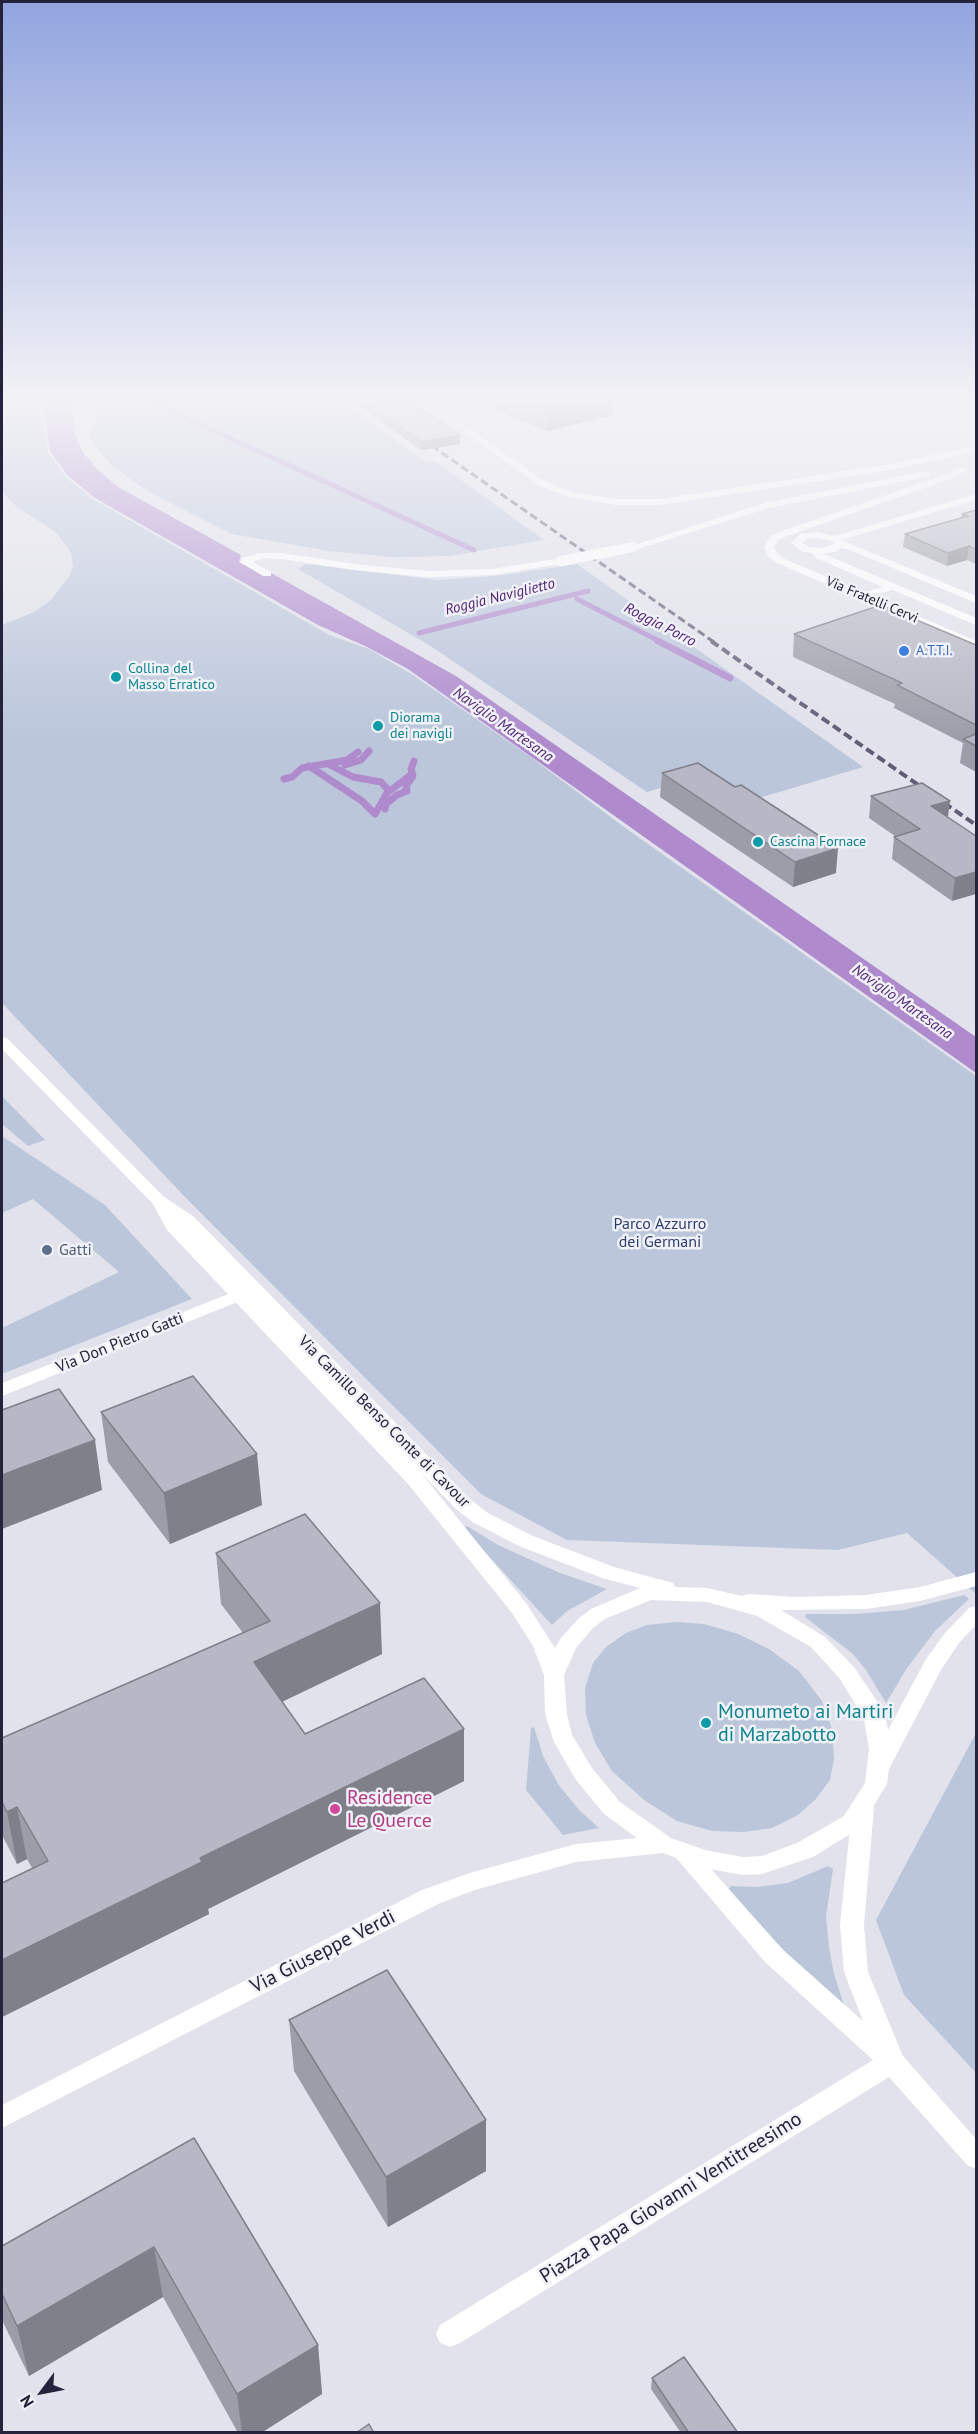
<!DOCTYPE html>
<style>
body{margin:0}
#map{position:relative;width:978px;height:2434px;overflow:hidden;background:#e1e2eb;font-family:"PT Sans",sans-serif}
canvas{display:block}
.frame{position:absolute;inset:0;border:3px solid #25223b;pointer-events:none}
.north{position:absolute;left:12px;top:2362px;width:60px;height:60px;-webkit-text-stroke:4px #f1f2f8;paint-order:stroke;rotate:238deg;font-size:16px;font-weight:700;line-height:24px;text-align:center;color:#25223b}
.north::after{content:'';display:block;margin:auto;width:21px;height:27px;background:#25223b;clip-path:polygon(50% 0,100% 100%,50% 72%,0 100%)}
</style>
<div id="map">
<canvas width="978" height="2434"></canvas>
<div class="frame"></div>
<div class="north">N</div>
</div>
<script>
const context = document.querySelector('canvas').getContext('2d');
context.lineJoin = 'round';
function fill(path, color) {
  context.fillStyle = color;
  context.fill(path, 'evenodd');
}
function poly(rows) {
  const path = new Path2D();
  for (const r of rows) {
    path.moveTo(r[0], r[1]);
    for (let i = 2; i < r.length; i += 2) path.lineTo(r[i], r[i + 1]);
  }
  return path;
}
function strokePath(path, color, width, dash) {
  context.strokeStyle = color;
  context.lineWidth = width;
  context.lineCap = dash ? 'butt' : 'round';
  context.setLineDash(dash || []);
  context.stroke(path);
}
function write(font, color, halo, rows, align = 'center') {
  context.font = font + ' "PT Sans",sans-serif';
  context.lineWidth = 5;
  context.setLineDash([]);
  context.textBaseline = 'middle';
  context.strokeStyle = halo;
  context.fillStyle = color;
  for (const [text, x, y, turn = 0] of rows) {
    context.save();
    context.translate(x, y);
    context.rotate((+turn || 0) * Math.PI / 180);
    context.textAlign = isNaN(turn) ? turn : align;
    if (halo) context.strokeText(text, 0, 0);
    context.fillText(text, 0, 0);
    context.restore();
  }
}
fill(poly([
 [2,399,40,399,48,453,66,477,93,499,329,635,369,649,413,675,528,755,624,827,976,1076,976,1594,907,1533,838,1550,567,1540,481,1494,183,1195,2,1003,2,625,34,612,51,600,70,575,73,566,71,553,57,533,17,507,2,492],
 [92,399,339,399,426,462,435,461,544,540,450,556,393,557,328,551,232,534,149,492,115,468,99,452,90,436,89,430,96,425],
 [306,564,438,580,504,575,577,564,863,767,732,806,690,779,647,792,429,645,298,569],
 [2,1096,45,1140,28,1146,2,1124],
 [2,1136,105,1205,192,1299,2,1374,2,1328,119,1272,33,1199,2,1213],
 [467,1526,498,1545,560,1573,607,1589,567,1611,552,1625,463,1528],
 [964,1595,969,1599,935,1631,907,1668,886,1703,866,1670,853,1654,805,1617,806,1614,855,1614,904,1610],
 [675,1622,704,1624,738,1634,769,1649,799,1671,822,1701,832,1729,834,1759,830,1780,815,1800,798,1815,772,1828,744,1832,712,1831,677,1821,644,1800,612,1771,595,1743,586,1715,585,1688,593,1663,606,1647,626,1633,647,1625],
 [534,1727,543,1756,558,1784,579,1810,599,1828,563,1835,526,1790,531,1728],
 [976,1733,976,2073,904,1995,876,1920],
 [828,1866,833,1869,826,1916,829,1947,834,1974,843,2002,857,2025,852,2025,728,1889,731,1886,757,1887,788,1883]
]), '#bbc6db');
fill(poly([
 [42,399,70,399,75,435,82,451,98,470,118,487,241,555,239,562,263,575,271,573,456,676,976,1037,976,1073,408,669,365,646,318,625,95,498,67,475,50,451]
]), '#af8bce');
strokePath(poly([
 [153,403,474,550],
 [577,599,661,642],
 [419,633,588,591]
]), '#af8bce', 5);
strokePath(poly([
 [658,641,730,678],
 [330,765,353,777,381,782,389,791],
 [345,765,361,760,369,751],
 [309,766,362,801,375,814,387,793,412,774],
 [284,779,292,777,302,768,347,760,358,752],
 [385,809,386,804,397,795,407,791,406,786,413,776,411,769,414,761]
]), '#af8bce', 7);
fill(poly([
 [976,494,976,500,841,540,976,596,976,603,850,550,841,548,838,551,824,554,976,618,976,625,893,590,859,598,859,594,883,587,816,558,812,553,803,552,791,543,800,534,817,532,835,536,976,494],
 [817,538,832,541,834,544,822,548,809,547,802,543,807,539,817,538],
 [260,553,264,554,264,558,252,562,271,572,271,576,263,576,240,562,242,558,260,553]
]), '#fff');
fill(poly([
 [418,399,428,399,544,481,573,492,616,499,660,499,884,465,976,446,976,452,884,471,694,500,660,505,616,505,568,497,538,485,418,399],
 [950,399,962,399,976,405,976,411,950,399],
 [960,467,968,469,953,478,787,536,778,540,774,547,777,553,785,559,976,641,976,648,777,563,769,557,764,547,770,536,779,532,947,474,960,467],
 [927,471,930,472,930,476,769,508,637,549,628,547,764,503,927,471],
 [260,553,282,553,354,564,427,571,492,569,561,558,566,561,561,564,492,575,427,577,354,570,282,559,256,558,256,554,260,553],
 [239,1290,245,1291,248,1295,245,1299,2,1396,2,1383,239,1290],
 [863,1799,871,1802,874,1808,864,1925,868,1972,903,2056,976,2139,976,2169,967,2165,889,2077,460,2343,450,2347,440,2343,436,2334,440,2325,873,2060,765,1962,671,1852,674,1845,682,1843,690,1845,781,1948,863,2021,844,1972,840,1925,852,1808,855,1802,863,1799]
]), '#fff');
fill(poly([
 [2,1037,7,1038,163,1196,194,1217,470,1499,488,1513,533,1536,614,1567,673,1583,675,1587,707,1588,742,1596,749,1594,796,1597,866,1595,920,1587,976,1572,976,1586,920,1601,866,1609,781,1610,825,1637,854,1667,879,1704,886,1719,888,1730,926,1659,945,1633,969,1608,976,1606,976,1625,959,1643,941,1670,889,1769,887,1784,860,1828,813,1857,762,1874,743,1875,704,1868,663,1853,576,1862,475,1890,438,1904,2,2128,2,2105,422,1890,473,1872,576,1844,637,1838,604,1814,576,1780,554,1742,545,1714,544,1675,533,1646,512,1613,408,1484,167,1230,153,1204,2,1049,2,1037],
 [179,1222,456,1509,474,1523,519,1546,602,1578,640,1588,591,1609,579,1618,560,1639,555,1648,526,1603,422,1474,179,1222],
 [651,1600,707,1602,757,1616,811,1647,840,1679,864,1719,869,1749,865,1783,844,1816,797,1843,762,1856,743,1857,705,1850,671,1838,620,1802,592,1768,572,1735,567,1714,564,1675,576,1648,593,1628,605,1619,651,1600]
]), '#fff');
strokePath(poly([
 [422,439,714,642]
]), '#605c76', 3, [8, 4]);
strokePath(poly([
 [711,641,976,825]
]), '#605c76', 4, [9, 4.5]);
strokePath(poly([
 [561,561,633,547]
]), '#fff', 10);
fill(poly([
 [349,399,406,399,460,444,421,450],
 [471,399,489,399,483,404],
 [496,399,614,399,613,415,547,431,496,410],
 [976,510,976,564,967,560,947,566,903,547,905,534,961,518,962,514],
 [794,634,976,645,976,772,960,763,963,743,894,708,895,704,793,657],
 [662,773,836,873,793,887,660,797],
 [871,796,948,817,976,836,952,901,892,859,894,837,895,836,869,818],
 [101,1412,262,1505,170,1544,108,1462],
 [216,1553,382,1654,282,1702,305,1734,464,1781,208,1909,209,1914,2,2017,2,1883,32,1868,27,1859,17,1864,2,1835,2,1738,243,1633,221,1604],
 [289,2020,486,2120,486,2171,388,2227,294,2071],
 [194,2138,318,2345,322,2394,261,2433,238,2433,163,2297,29,2376,2,2320,2,2246],
 [652,2378,738,2433,681,2433,651,2389]
]), '#9d9da9');
fill(poly([
 [483,399,489,399,483,404],
 [578,399,614,399,613,415,547,431,548,407],
 [460,435,460,444,421,450,421,442],
 [969,546,967,560,947,566,948,553],
 [950,801,947,824,931,806],
 [838,848,836,873,793,887,795,862],
 [976,872,976,894,952,901,955,878],
 [95,1440,102,1490,2,1529,2,1475],
 [257,1454,262,1505,170,1544,164,1493],
 [380,1603,382,1654,258,1713,254,1662],
 [464,1729,464,1781,208,1909,209,1914,2,2017,2,1960,200,1858],
 [17,1807,27,1859,17,1864,7,1812],
 [486,2120,486,2171,388,2227,386,2177],
 [154,2247,163,2297,29,2376,17,2326],
 [318,2345,322,2394,261,2433,242,2433,237,2394]
]), '#80808a');
const building = poly([
 [360,399,406,399,460,435,421,442,360,399],
 [529,399,578,399,548,407,529,399],
 [976,510,976,550,969,546,948,553,905,534,968,516,962,514,976,510],
 [881,605,976,645,976,725,897,685,902,683,794,634,881,605],
 [976,734,976,746,963,739,976,734],
 [698,763,735,787,741,785,838,848,795,862,662,773,698,763],
 [922,783,950,801,931,806,976,836,976,872,955,878,894,837,920,829,871,796,922,783],
 [193,1376,257,1454,164,1493,101,1412,193,1376],
 [59,1389,95,1440,2,1475,2,1410,59,1389],
 [305,1514,380,1603,254,1662,305,1734,424,1678,464,1729,200,1858,202,1862,2,1960,2,1883,48,1861,17,1807,7,1812,2,1802,2,1738,270,1621,216,1553,305,1514],
 [387,1970,486,2120,386,2177,289,2020,387,1970],
 [194,2138,318,2345,237,2394,154,2247,17,2326,2,2294,2,2246,194,2138],
 [684,2357,738,2433,689,2433,652,2378,684,2357],
 [369,2424,374,2433,356,2433,369,2424]
]);
fill(building, '#b7b7c5');
strokePath(building, '#80808a', 1.5);
const sky = context.createLinearGradient(0, 0, 0, 740);
sky.addColorStop(0, '#91a4de');
sky.addColorStop(0.54, '#f2f2f6');
sky.addColorStop(1, '#f2f2f600');
context.fillStyle = sky;
context.fillRect(0, 0, 978, 740);
for (const [x, y, r, color] of [
 [904,651,6,"#3f7fe0"],
 [116,677,6,"#0f9aa8"],
 [378,726,6,"#0f9aa8"],
 [758,842,6,"#0f9aa8"],
 [47,1250,6,"#5c6f8a"],
 [706,1723,6,"#0f9aa8"],
 [335,1809,6,"#d1479c"]
]) {
  const dot = new Path2D();
  dot.arc(x, y, r, 0, 2 * Math.PI);
  context.fillStyle = color;
  context.fill(dot);
  strokePath(dot, '#f1f2f8', 2);
}
write('14px', '#25223b', '#f1f2f8', [
 ["Via Fratelli Cervi",872,600,23]
]);
write('14px', '#366cbe', '#f1f2f8', [
 ["A.T.T.I.",916,651]
], 'left');
write('14px', '#0d838f', '#f1f2f8', [
 ["Collina del",128,669],
 ["Masso Erratico",128,685],
 ["Diorama",390,718],
 ["dei navigli",390,734],
 ["Cascina Fornace",770,842]
], 'left');
write('italic 15px', '#4e1f74', '#f1f2f8', [
 ["Roggia Naviglietto",500,597,-14],
 ["Roggia Porro",660,625,27],
 ["Naviglio Martesana",503,725,35],
 ["Naviglio Martesana",902,1002,35]
]);
write('16px', '#2e3d70', '#f1f2f8', [
 ["Parco Azzurro",660,1224],
 ["dei Germani",660,1242]
]);
write('16px', '#4e5e75', '#f1f2f8', [
 ["Gatti",59,1250]
], 'left');
write('16px', '#25223b', '#f1f2f8', [
 ["Via Don Pietro Gatti",120,1343,-22],
 ["Via Camillo Benso Conte di Cavour",384,1422,45]
]);
write('20px', '#0d838f', '#f1f2f8', [
 ["Monumeto ai Martiri",718,1712],
 ["di Marzabotto",718,1735]
], 'left');
write('20px', '#b23c85', '#f1f2f8', [
 ["Residence",347,1798],
 ["Le Querce",347,1821]
], 'left');
write('20px', '#25223b', '#f1f2f8', [
 ["Via Giuseppe Verdi",323,1952,-27],
 ["Piazza Papa Giovanni Ventitreesimo",671,2198,-32]
]);
</script>
